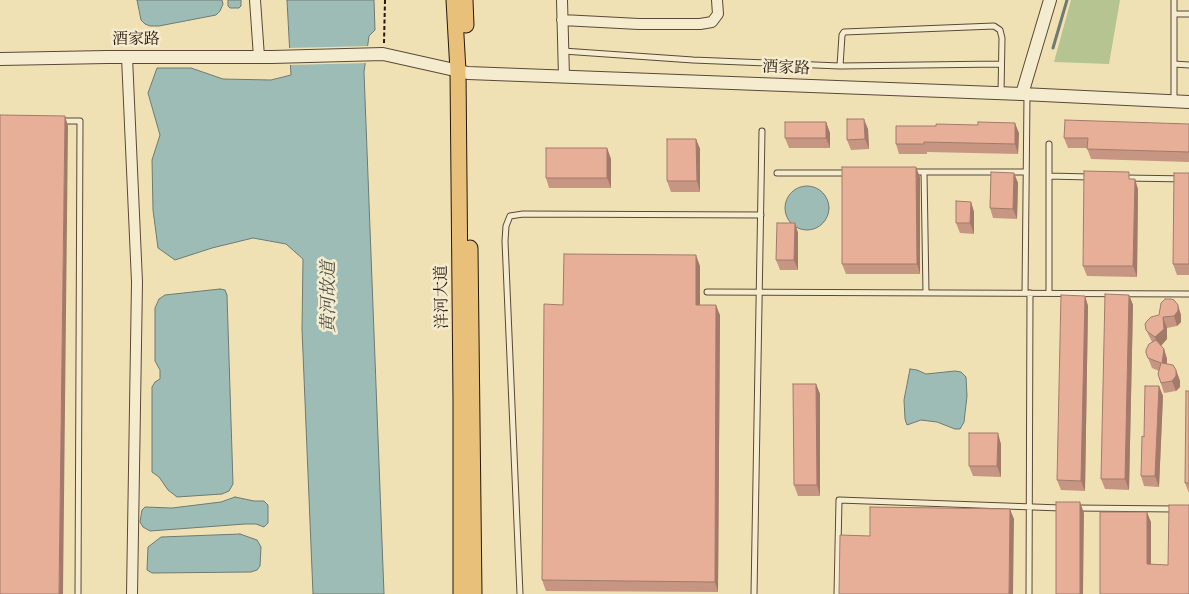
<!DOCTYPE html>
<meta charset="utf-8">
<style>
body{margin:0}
canvas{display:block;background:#f0e1b5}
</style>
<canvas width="1189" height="594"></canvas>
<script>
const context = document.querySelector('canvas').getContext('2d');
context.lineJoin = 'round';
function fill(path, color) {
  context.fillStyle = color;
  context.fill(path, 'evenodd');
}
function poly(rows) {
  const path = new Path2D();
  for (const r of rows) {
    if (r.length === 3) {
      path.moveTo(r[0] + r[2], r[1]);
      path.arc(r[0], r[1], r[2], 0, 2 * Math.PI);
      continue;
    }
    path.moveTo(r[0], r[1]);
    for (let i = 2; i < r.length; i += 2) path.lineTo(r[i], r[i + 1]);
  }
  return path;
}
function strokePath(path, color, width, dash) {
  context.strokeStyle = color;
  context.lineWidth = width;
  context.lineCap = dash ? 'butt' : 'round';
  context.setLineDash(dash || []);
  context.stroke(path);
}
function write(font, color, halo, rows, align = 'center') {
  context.font = font + ' "IM FELL Double Pica","Noto Serif SC",serif';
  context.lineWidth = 5;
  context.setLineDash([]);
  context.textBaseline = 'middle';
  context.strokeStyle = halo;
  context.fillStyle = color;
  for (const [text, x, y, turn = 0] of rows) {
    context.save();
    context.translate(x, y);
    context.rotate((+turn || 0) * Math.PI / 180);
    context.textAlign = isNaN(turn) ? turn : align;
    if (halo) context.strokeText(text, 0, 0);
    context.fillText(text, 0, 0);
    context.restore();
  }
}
fill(poly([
 [1071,0,1120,0,1109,64,1054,62]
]), '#b5c491');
const water = poly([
 [137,0,222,0,223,4,220,11,216,15,159,26,150,26,145,24,141,20,137,0],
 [228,0,241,0,241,6,239,8,230,8,228,6,228,0],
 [287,0,374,0,375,30,369,36,364,72,384,594,313,594,302,329,303,259,286,244,253,238,212,248,175,260,158,248,153,210,152,160,160,135,148,93,157,68,191,68,223,79,271,80,291,75,287,0],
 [807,208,22],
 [220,289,225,290,227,295,233,484,229,491,222,494,177,497,168,490,159,477,152,472,152,387,155,382,160,379,160,370,155,361,155,308,159,299,165,295,220,289],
 [910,369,917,370,926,374,955,371,961,372,966,377,967,396,964,422,960,429,955,429,937,422,921,420,907,425,905,419,904,400,910,369],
 [235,497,254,501,264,501,268,505,268,523,264,527,256,524,245,524,150,531,143,527,140,522,142,510,145,507,172,508,221,502,235,497],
 [240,534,257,540,261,547,260,566,257,570,251,572,152,573,147,570,148,547,161,537,240,534]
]);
fill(water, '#9dbcb6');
strokePath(water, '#6e7a72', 1);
fill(poly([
 [370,46,368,63,289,65,288,48]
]), '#f0e1b5');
strokePath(poly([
 [1053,48,1067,0]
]), '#6e7a72', 3);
const service = poly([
 [1174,0,1174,101],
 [1174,14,1189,14],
 [563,51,693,60,840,66,1001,64],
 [1174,64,1189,65],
 [840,66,842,35,844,32,994,26,1000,30,1002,38,1001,93],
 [60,121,80,121,78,594],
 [912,172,1026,172],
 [924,172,926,293],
 [777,173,848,173],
 [1049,176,1089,177],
 [1125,178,1189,179],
 [707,292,1189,294],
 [1025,293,1027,95],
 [1049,293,1049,144],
 [1077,508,1174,509],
 [520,594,505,241,506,226,510,216,523,214,761,215],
 [754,594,762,131],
 [837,594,839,500,1061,508],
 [1029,594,1030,293]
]);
const minor = poly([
 [255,0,259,57],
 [562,0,564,77],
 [562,20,639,24,700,24,712,22,718,14,717,0],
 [127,57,137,282,132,594]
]);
const tertiary = poly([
 [0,59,107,57,272,57,383,54,468,73,1022,94,1189,102],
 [1022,94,1050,0]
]);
const primary = poly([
 [454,0,458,71,461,400,461,594],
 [465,0,466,25],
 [470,248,474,594]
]);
strokePath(service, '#594936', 7);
strokePath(minor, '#594936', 12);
strokePath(tertiary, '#594936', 14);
strokePath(primary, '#27160c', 17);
strokePath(poly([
 [384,43,385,0]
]), '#27160c', 2, [4, 2.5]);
strokePath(service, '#f5eccf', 5);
strokePath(minor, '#f5eccf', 10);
strokePath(tertiary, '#f5eccf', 12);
strokePath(primary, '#e8c07a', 15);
fill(poly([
 [826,122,830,133,830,148,789,148,785,138],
 [1189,124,1189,162,1091,159,1087,148,1068,148,1064,138],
 [868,129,869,149,851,150,847,140],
 [1019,133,1018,154,927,152,927,154,899,154,896,144],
 [696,139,700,149,700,192,671,192,667,181],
 [607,148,611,159,611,188,549,188,546,178],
 [1014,173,1018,183,1017,219,993,218,990,208],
 [1189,173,1189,275,1177,275,1173,264],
 [920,177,920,274,846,274,842,264],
 [1131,179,1138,189,1137,277,1087,276,1083,266],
 [971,202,974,212,974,234,960,233,956,223],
 [795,223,798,233,798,270,780,270,776,260],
 [700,266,700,305,720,315,718,592,546,591,542,580,563,305],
 [1129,295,1133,305,1129,490,1105,489,1101,479],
 [1085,296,1088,306,1085,491,1061,490,1057,480],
 [1181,315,1181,322,1177,326,1167,328,1167,339,1161,346,1164,349,1167,359,1167,364,1176,370,1180,381,1180,387,1176,391,1164,393,1158,374,1159,371,1152,368,1146,353,1152,342,1146,330,1151,317],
 [816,384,820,394,820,496,798,496,794,485],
 [1159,386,1163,396,1159,487,1144,486,1141,476],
 [1189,391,1189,493,1185,483],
 [1001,444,1001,477,973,476,969,466]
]), '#c79682');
fill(poly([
 [65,116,68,126,63,594,59,594],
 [864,119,868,129,869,149,865,139],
 [826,122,830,133,830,148,826,138],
 [1015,123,1019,133,1018,154,1015,144],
 [696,139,700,149,700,192,697,181],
 [607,148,611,159,611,188,607,178],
 [916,167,920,177,920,274,917,264],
 [1014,173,1018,183,1017,219,1013,209],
 [1135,179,1138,189,1137,277,1133,266],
 [971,202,974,212,974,234,970,223],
 [795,223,798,233,798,270,794,260],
 [696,255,700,266,700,315,696,305],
 [1129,295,1133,305,1129,490,1125,479],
 [1085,296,1088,306,1085,491,1081,481],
 [716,305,720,315,718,592,715,582],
 [1178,305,1181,315,1181,322,1177,326,1174,316],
 [1163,317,1167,328,1167,339,1159,348,1155,337],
 [1164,349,1167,359,1166,374,1162,363],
 [1176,370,1180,381,1180,387,1176,391,1172,381],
 [816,384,820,394,820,496,817,485],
 [1159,386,1163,396,1159,487,1155,476],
 [998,433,1001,444,1001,477,997,466],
 [1080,502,1084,513,1083,594,1080,594],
 [1010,509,1014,519,1013,594,1009,594],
 [1147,512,1151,522,1151,575,1147,564]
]), '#a27a6a');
const building = poly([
 [0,115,65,116,59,594,0,594,0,115],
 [847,119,864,119,865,139,847,140,847,119],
 [1065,120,1189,124,1189,152,1087,149,1088,138,1064,138,1065,120],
 [785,122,826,122,826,138,785,138,785,122],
 [978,122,1015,123,1015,144,924,142,924,144,896,144,896,126,936,126,936,124,978,125,978,122],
 [667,139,696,139,697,181,667,181,667,139],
 [546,148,607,148,607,178,546,178,546,148],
 [842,167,916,167,917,264,842,264,842,167],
 [1084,171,1129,172,1129,179,1135,179,1133,266,1083,266,1084,171],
 [991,172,1014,173,1013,209,990,208,991,172],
 [1174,173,1189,173,1189,264,1173,264,1174,173],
 [956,201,971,202,970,223,956,223,956,201],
 [777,223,795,223,794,260,776,260,777,223],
 [564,254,696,255,696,305,716,305,715,582,542,580,544,304,563,305,564,254],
 [1105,294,1129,295,1125,479,1101,479,1105,294],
 [1061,295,1085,296,1081,481,1057,480,1061,295],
 [1165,299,1171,299,1174,300,1178,305,1178,311,1174,316,1163,317,1164,329,1155,337,1148,332,1146,330,1145,324,1147,321,1151,317,1159,315,1161,303,1165,299],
 [1156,340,1164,349,1162,363,1173,365,1176,370,1176,376,1172,381,1161,383,1158,374,1161,363,1148,358,1146,353,1146,350,1149,344,1156,340],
 [793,384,816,384,817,485,794,485,793,384],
 [1145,386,1159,386,1155,476,1141,476,1142,436,1144,437,1145,386],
 [1186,391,1189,391,1189,483,1185,483,1186,391],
 [969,433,998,433,997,466,969,466,969,433],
 [1056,502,1080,502,1080,594,1056,594,1056,502],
 [1169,505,1189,505,1189,594,1100,594,1100,512,1147,512,1147,564,1168,565,1169,505],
 [870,507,1010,509,1009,594,839,594,840,535,870,536,870,507]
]);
fill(building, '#e7af97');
strokePath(building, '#a27a6a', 1);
write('16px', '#27160c', '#f5eccf', [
 ["酒家路",136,41],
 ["酒家路",786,69,2],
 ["洋河大道",443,297,-91]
]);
write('italic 18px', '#505048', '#f5eccf', [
 ["黄河故道",330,297,-90]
]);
</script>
